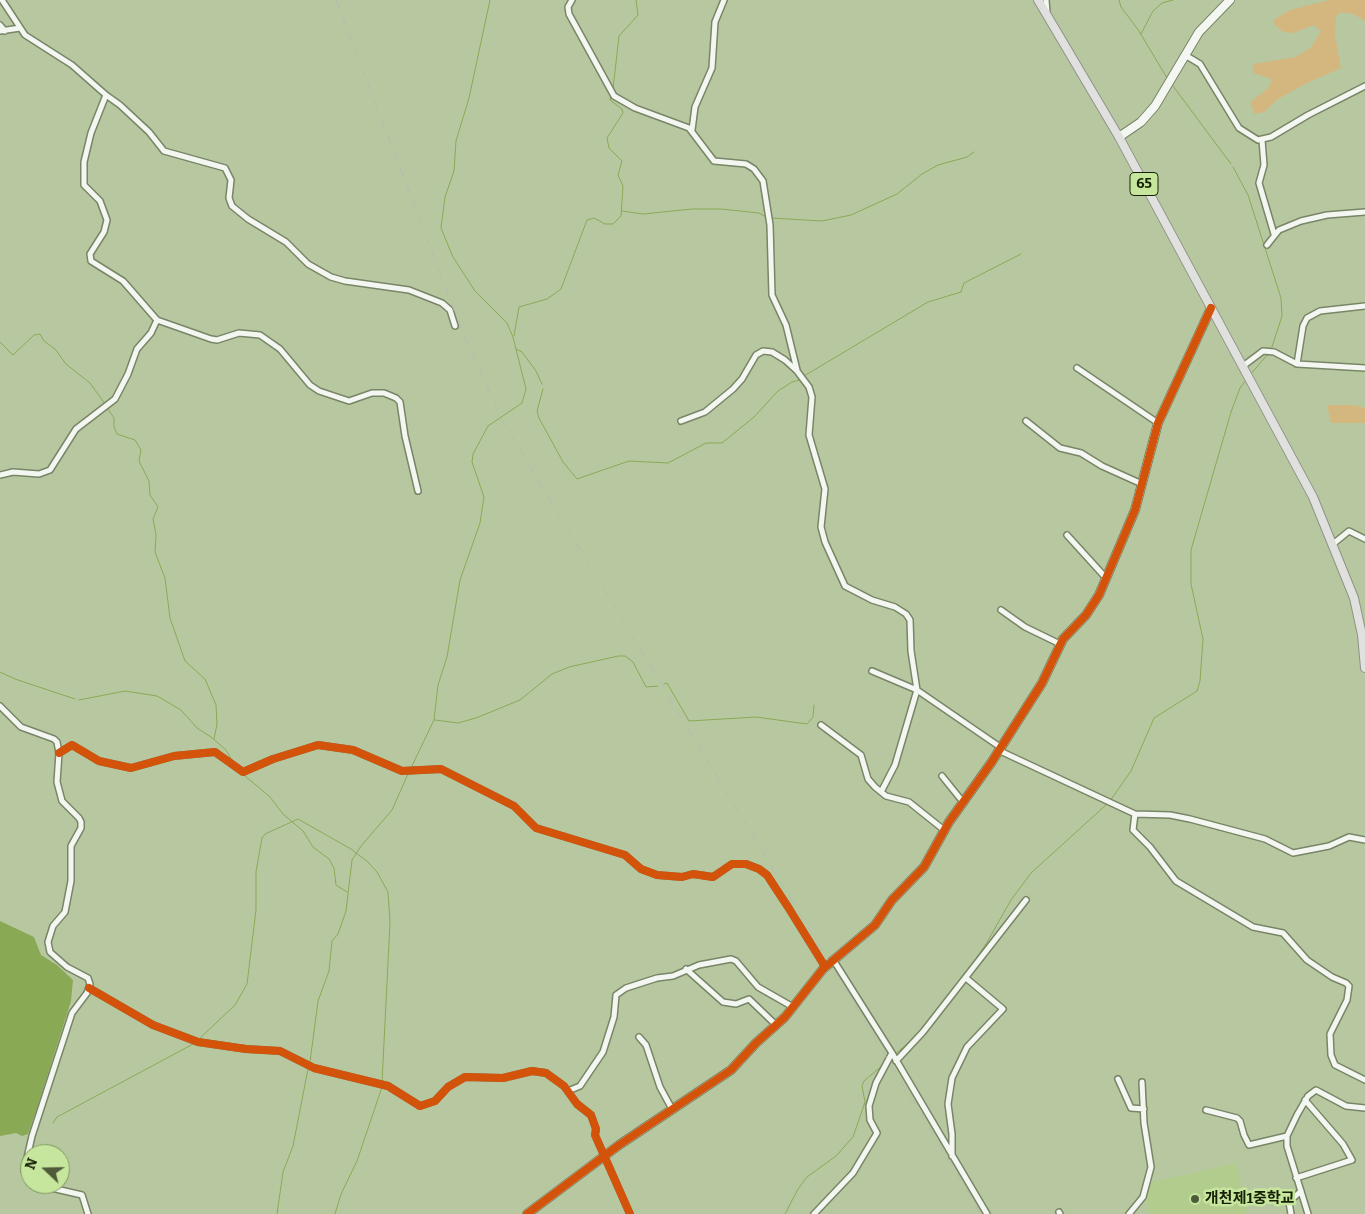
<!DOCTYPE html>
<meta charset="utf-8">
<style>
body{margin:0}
#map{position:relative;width:1365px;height:1214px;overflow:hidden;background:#b7c8a1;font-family:Bitter,serif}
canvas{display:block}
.north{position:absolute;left:20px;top:1144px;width:50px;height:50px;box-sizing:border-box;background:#c7e69d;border:1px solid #809760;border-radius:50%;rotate:291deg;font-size:14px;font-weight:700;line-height:20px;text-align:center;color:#162004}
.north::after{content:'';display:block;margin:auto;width:18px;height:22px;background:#4e5b3b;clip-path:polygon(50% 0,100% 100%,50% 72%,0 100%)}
</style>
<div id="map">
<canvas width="1365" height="1214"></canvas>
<div class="north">N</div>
</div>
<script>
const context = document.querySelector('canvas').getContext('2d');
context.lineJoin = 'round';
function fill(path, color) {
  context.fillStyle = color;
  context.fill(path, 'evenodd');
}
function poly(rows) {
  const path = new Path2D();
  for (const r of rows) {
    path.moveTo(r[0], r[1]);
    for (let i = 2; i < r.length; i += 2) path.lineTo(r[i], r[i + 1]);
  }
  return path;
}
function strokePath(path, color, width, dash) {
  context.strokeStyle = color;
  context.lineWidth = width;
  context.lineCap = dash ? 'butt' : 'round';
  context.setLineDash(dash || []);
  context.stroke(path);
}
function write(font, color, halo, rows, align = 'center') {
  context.font = font + ' Bitter,"Noto Sans KR",serif';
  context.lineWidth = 5;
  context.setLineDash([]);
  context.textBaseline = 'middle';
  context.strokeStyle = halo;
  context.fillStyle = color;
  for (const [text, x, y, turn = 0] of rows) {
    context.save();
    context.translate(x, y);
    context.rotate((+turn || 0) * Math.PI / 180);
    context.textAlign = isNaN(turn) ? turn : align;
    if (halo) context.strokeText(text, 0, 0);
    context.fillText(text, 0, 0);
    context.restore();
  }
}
fill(poly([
 [1236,1163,1247,1214,1149,1214,1143,1184]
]), '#b2cc8e');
fill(poly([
 [1329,0,1365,0,1365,21,1353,14,1341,12,1336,16,1335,35,1341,68,1305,84,1278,99,1264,112,1254,114,1251,104,1252,101,1268,88,1272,79,1253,73,1253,64,1296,57,1311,47,1321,31,1314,25,1293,33,1283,32,1273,23,1275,19,1290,10],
 [1327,405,1354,405,1365,408,1365,423,1331,423]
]), '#d4b77e');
fill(poly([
 [0,921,34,937,41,955,57,965,73,980,71,1001,37,1108,28,1134,22,1136,16,1133,0,1136]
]), '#8aa955');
strokePath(poly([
 [1119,0,1121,7,1139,31,1167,78],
 [1141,34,1153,11,1162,3,1173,0],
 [1173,86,1231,164],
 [613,89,619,36,638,15,636,0],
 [1233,167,1248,195,1281,298,1282,316,1271,350],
 [622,211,643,214,692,209,721,209,759,213,766,217],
 [771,218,822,221,851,215,897,194,922,174,938,165,967,157,974,152],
 [514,336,519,307,547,299,561,289,587,220,594,218,605,224,613,224,621,216,623,186,618,175,622,161,609,148,607,138,623,113,622,109,610,100,611,95],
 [0,342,13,355,34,335,40,334,44,341,55,349,66,364,90,383,105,404],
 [516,349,522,352,536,371,542,384],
 [1250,375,1268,354],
 [804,376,928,302,961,292,964,283,1021,254],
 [543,389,537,411,539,418,563,462,577,479,629,461,668,463,706,443,722,443,754,417,778,391,792,382,800,380],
 [108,409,114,418,114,427,117,434,135,440,141,450,139,461,149,481,150,495,158,507,153,519,156,535,155,552,165,578,170,618,185,661,205,679,216,705,217,724,214,739],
 [0,672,15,679,75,699],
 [664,684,667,683,689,721,756,717,807,724,813,717,814,705],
 [79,700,125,691,157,696,181,710,197,728,211,737,226,750,233,762],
 [435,720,458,723,476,718,520,700,552,674,569,667,618,656,625,656,633,662,646,687,658,686],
 [411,768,434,720,438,685,447,657,460,580,480,523,484,497,472,462,473,454,488,426,522,403,526,389,513,337,507,323,475,291,453,257,441,228,445,197,454,171,456,141,469,98,490,0],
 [244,775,270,797,283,814,303,831,313,847,329,859,334,868,336,885,347,892],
 [1110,801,1131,771,1154,718,1197,691,1200,681,1203,639,1191,584,1191,550,1231,412,1240,388,1246,380],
 [198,1040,235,1005,247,984,256,910,256,872,262,838,265,834,298,819,351,849,368,862,377,872,388,892,390,922,382,1083],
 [894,1055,914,1038,971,966,986,944,1011,900,1031,873,1107,804],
 [310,1062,318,1001,329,971,332,941,338,934,346,911,352,860,361,846,392,810,408,774],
 [53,1123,57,1117,195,1043],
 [277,1214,283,1172,293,1146,308,1069],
 [335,1214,341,1194,357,1161,382,1087],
 [785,1214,798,1189,807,1177,836,1156,853,1137,865,1102,862,1086,864,1081,884,1064]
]), '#8aa955', 1);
const street = poly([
 [2,0,25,35,72,65,106,95,120,105,149,132,164,151,225,168,231,180,229,198,232,206,248,219,286,242,308,264,331,277,345,281,409,290,442,303,450,310,455,326],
 [572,0,568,7,569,14,614,96,635,108,689,128,714,161,746,164,754,169,763,181,770,225,772,295,786,325,797,370],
 [1046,0,1047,13],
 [0,25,5,31],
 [0,31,20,28],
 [1185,55,1200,64,1239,128,1258,140,1271,137,1308,115,1365,86],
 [106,95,91,133,84,162,84,185,100,201,107,220,104,232,90,254,91,261,123,281,157,320,211,339,217,340,239,333,260,335,280,349,310,385,319,391,349,401,372,393,384,393,396,398,400,402,405,436,418,491],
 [692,130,695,107,712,68,715,22,724,0],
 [1262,140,1264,165,1259,183,1274,234],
 [1267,245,1279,230,1301,221,1327,215,1365,212],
 [1297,364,1303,326,1307,318,1320,311,1365,306],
 [1243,366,1263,351,1274,352,1297,364,1365,368],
 [1077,368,1158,423],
 [681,421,705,412,733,389,742,379,756,355,763,351,772,352,785,360,797,371,809,387,812,397,809,435,825,489,821,527,825,542,845,586,872,600,895,607,906,614,910,620,911,651,917,690,895,765,881,792],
 [1026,421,1060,448,1081,453,1102,466,1142,484],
 [0,475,13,472,39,474,50,470,76,429,115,399,128,374,137,349,151,333,157,320],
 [1067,535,1106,578],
 [1333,544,1349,531,1365,539],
 [1001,610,1025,627,1060,644],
 [872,671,917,690,1000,747],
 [0,706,21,727,54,739,57,742,59,753,57,782,62,801,79,818,81,822,81,828,71,846,71,881,65,912,53,926,48,942,50,952,67,967,88,978,90,984,87,993,72,1013,32,1136,24,1171,30,1182],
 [821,725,861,755,868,779,875,787,886,796,909,802,944,830],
 [998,750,1135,814,1170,815,1190,819,1265,839,1293,853,1329,846,1349,837,1365,840],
 [59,753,72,745,99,761,131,768,174,756,215,752,243,772,273,759,318,745,353,750,402,771,441,769,514,806,536,828,625,855,641,869,657,875,682,877,693,874,713,877,732,864,746,864,759,869,767,875,788,907,824,965,823,969],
 [942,776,963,802],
 [1135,814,1133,830,1150,847,1176,881,1253,927,1283,933,1307,960,1332,977,1346,983,1349,986,1347,1000,1330,1034,1331,1055,1335,1065,1365,1080],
 [834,961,892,1053,987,1214],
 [686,969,723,1002,736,1004,749,999,776,1025],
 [89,988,153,1025,198,1042,246,1049,280,1051,314,1068,388,1086,420,1106,435,1101,448,1087,465,1077,503,1078,532,1071,546,1073,564,1086,577,1104,591,1115,596,1129,595,1135,630,1214],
 [639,1037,646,1045,660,1087,672,1109],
 [896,1061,923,1032,1026,900],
 [1118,1079,1131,1108,1144,1109],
 [568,1091,580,1086,603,1052,614,1017,616,995,626,988,657,978,673,976,699,965,731,959,736,961,758,987,793,1007],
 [1206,1110,1237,1118,1240,1121,1244,1135,1249,1145,1287,1136],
 [952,1156,952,1134,948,1104,952,1078,967,1047,1003,1009,966,978],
 [1296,1178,1352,1160,1343,1144,1305,1100],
 [34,1184,82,1195,88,1214],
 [1059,1212,1060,1214],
 [814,1214,853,1173,877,1133,870,1120,869,1106,876,1083,892,1053],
 [1129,1214,1143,1197,1151,1167,1144,1123,1142,1082],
 [1291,1214,1289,1202,1301,1191],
 [1308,1214,1287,1146,1287,1136,1297,1115,1308,1096,1316,1090,1346,1106,1365,1108]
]);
const secondary = poly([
 [1119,137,1141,122,1155,106,1199,32,1230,0],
 [527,1214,619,1145,731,1070,756,1043,785,1017,823,969,875,925,892,900,924,867,949,822,991,763,1042,683,1063,639,1086,615,1099,595,1135,510,1158,423,1211,308]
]);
const primary = poly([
 [1038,0,1119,137,1313,497,1354,598,1362,635,1365,668]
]);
strokePath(street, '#788566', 8);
strokePath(secondary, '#788566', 10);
strokePath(primary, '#8e9287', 10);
strokePath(street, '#f4f7f1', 5);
strokePath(secondary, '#f4f7f1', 8);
strokePath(primary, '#e0e0df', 8);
strokePath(poly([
 [336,0,461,328,502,420,981,1214]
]), '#b6bab0', 1, [9, 9]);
strokePath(poly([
 [59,753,72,745,99,761,131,768,174,756,215,752,243,772,273,759,318,745,353,750,402,771,441,769,514,806,536,828,625,855,641,869,657,875,682,877,693,874,713,877,732,864,746,864,759,869,767,875,788,907,824,965,823,969],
 [89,988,153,1025,198,1042,246,1049,280,1051,314,1068,388,1086,420,1106,435,1101,448,1087,465,1077,503,1078,532,1071,546,1073,564,1086,577,1104,591,1115,596,1129,595,1135,630,1214],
 [527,1214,619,1145,731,1070,756,1043,785,1017,823,969,875,925,892,900,924,867,949,822,991,763,1042,683,1063,639,1086,615,1099,595,1135,510,1158,423,1211,308]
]), '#d3530b', 8);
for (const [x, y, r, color] of [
 [1195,1199,5,"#4e5b3b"]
]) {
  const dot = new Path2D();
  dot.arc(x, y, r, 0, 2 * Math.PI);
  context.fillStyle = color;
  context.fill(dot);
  strokePath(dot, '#c7e69d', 2);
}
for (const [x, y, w] of [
 [1144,184,28]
]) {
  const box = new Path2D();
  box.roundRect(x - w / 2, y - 11.5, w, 23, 4);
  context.fillStyle = '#c7e69d';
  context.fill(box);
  strokePath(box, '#162004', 1);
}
write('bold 14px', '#162004', null, [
 ["65",1144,184]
]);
write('bold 15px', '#162004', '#c7e69d', [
 ["개천제1중학교",1205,1199]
], 'left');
</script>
